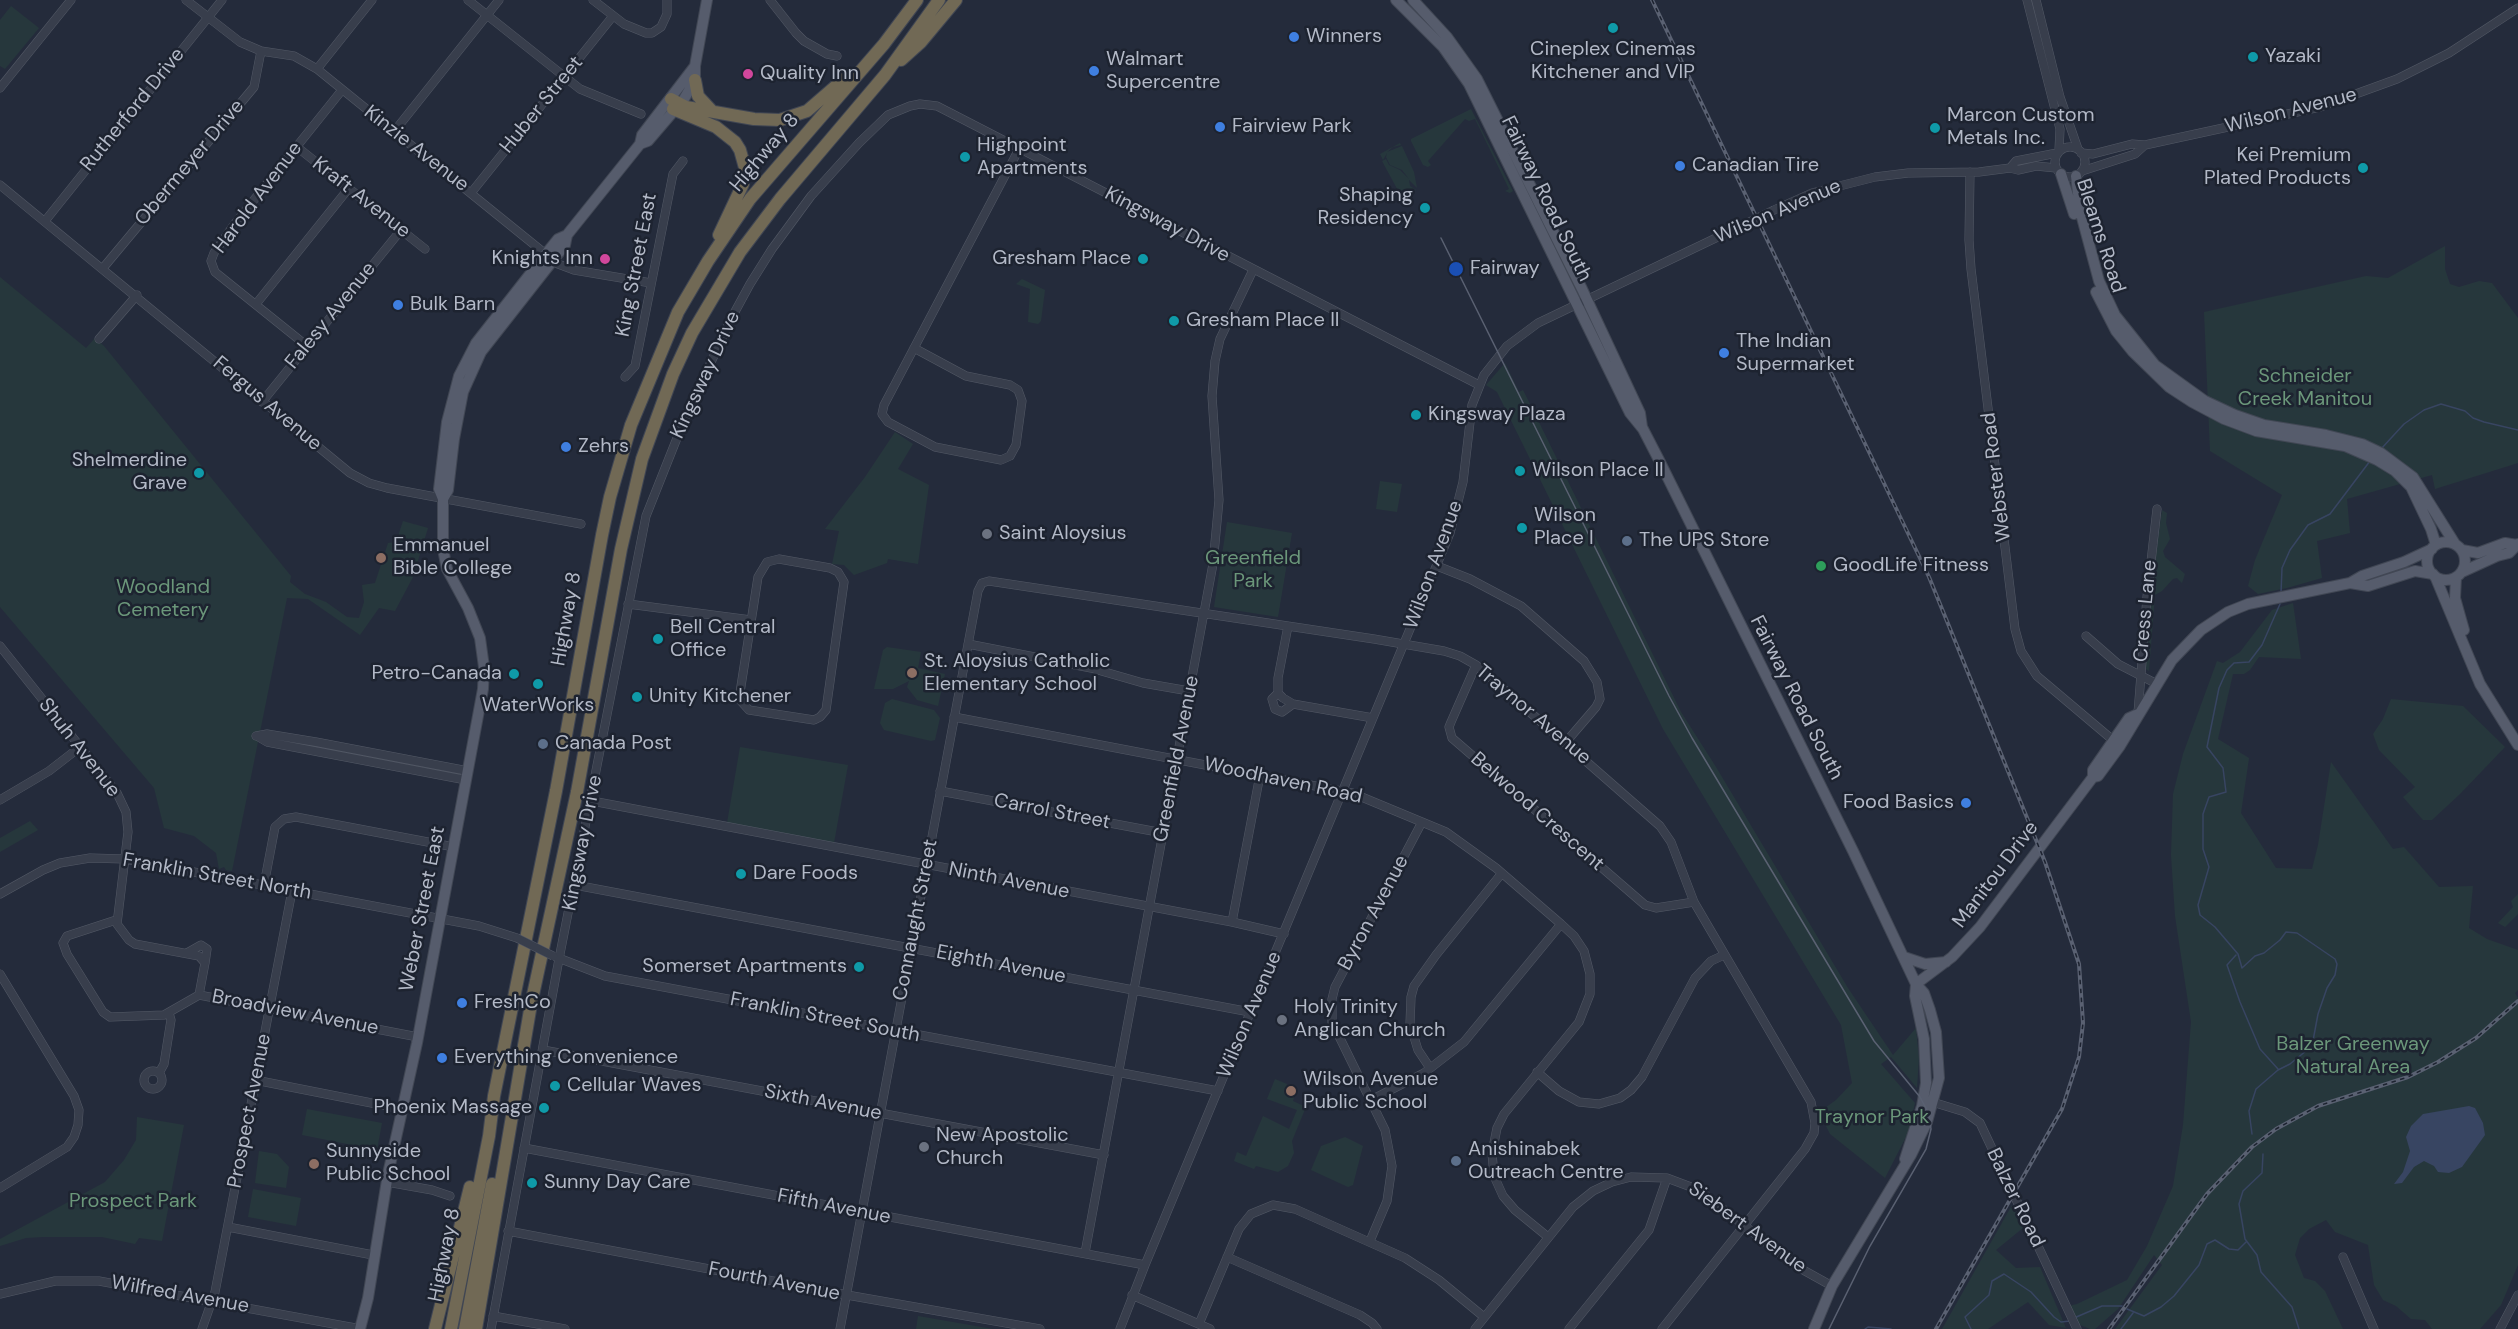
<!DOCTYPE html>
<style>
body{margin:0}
canvas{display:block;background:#242b3b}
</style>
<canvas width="2518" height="1329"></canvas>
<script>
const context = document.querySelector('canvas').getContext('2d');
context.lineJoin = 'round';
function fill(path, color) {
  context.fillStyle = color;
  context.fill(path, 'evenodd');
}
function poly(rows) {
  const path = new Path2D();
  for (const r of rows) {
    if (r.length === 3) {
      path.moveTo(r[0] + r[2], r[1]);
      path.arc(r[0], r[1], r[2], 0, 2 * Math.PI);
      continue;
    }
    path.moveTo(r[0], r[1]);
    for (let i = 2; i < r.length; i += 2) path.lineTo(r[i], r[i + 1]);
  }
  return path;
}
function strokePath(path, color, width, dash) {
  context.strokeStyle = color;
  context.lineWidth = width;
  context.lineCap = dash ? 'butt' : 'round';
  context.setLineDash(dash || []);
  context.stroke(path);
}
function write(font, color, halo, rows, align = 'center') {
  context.font = font + ' "DM Sans",sans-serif';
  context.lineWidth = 5;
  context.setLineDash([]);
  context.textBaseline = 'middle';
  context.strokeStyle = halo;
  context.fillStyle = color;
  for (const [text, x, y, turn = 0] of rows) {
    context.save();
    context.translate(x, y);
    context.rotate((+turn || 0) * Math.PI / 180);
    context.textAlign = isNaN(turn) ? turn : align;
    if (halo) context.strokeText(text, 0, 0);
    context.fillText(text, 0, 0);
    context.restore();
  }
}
fill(poly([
 [11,6,39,28,5,69,0,66,0,20],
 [1471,109,1513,191,1510,193,1505,191,1509,189,1475,119,1469,121,1465,119,1428,161,1431,165,1428,167,1423,165,1411,141,1411,139],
 [1400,143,1401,145,1393,147,1387,152,1402,146,1414,172,1417,188,1409,180,1410,186,1416,190,1402,198,1382,161,1386,159,1389,165,1400,170,1409,179,1402,170,1390,165,1386,157,1387,153,1383,160,1380,154],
 [2445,246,2445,269,2450,284,2459,287,2479,281,2492,283,2518,318,2518,463,2435,489,2432,475,2347,499,2350,533,2317,541,2322,578,2287,588,2258,594,2248,586,2255,560,2282,495,2210,451,2204,312,2366,276,2388,278],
 [0,277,86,348,95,338,104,346,291,576,290,582,305,594,326,602,347,617,359,618,364,602,362,585,375,583,388,543,396,542,403,521,428,528,413,577,395,611,379,608,360,635,308,599,287,598,232,871,226,870,224,867,219,869,216,853,194,836,164,828,154,788,0,607],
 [1022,279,1045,290,1041,321,1038,324,1028,322,1030,289,1016,284],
 [1505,363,1519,392,1523,390,1534,412,1681,712,1716,767,1848,988,1893,1055,1916,1028,1919,1058,1917,1088,1891,1057,1881,1064,1915,1103,1908,1133,1885,1178,1830,1134,1823,1120,1822,1110,1836,1100,1852,1083,1841,1025,1663,729,1497,392,1486,385],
 [895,432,913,444,898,469,929,485,918,564,888,559,887,563,854,575,844,565,832,564,839,531,825,529,865,477],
 [1380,481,1402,484,1397,512,1376,509],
 [2162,510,2167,513,2166,523,2170,539,2163,551,2165,557,2185,574,2182,583,2177,578,2173,579,2162,591,2155,595,2149,671,2144,668,2151,592],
 [1227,522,1292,533,1278,617,1214,607],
 [2293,603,2301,659,2259,657,2250,670,2244,674,2233,674,2218,739,2249,758,2241,813,2276,868,2312,869,2318,845,2331,762,2393,849,2404,847,2439,887,2473,886,2469,928,2487,939,2518,950,2518,990,2515,993,2518,998,2518,1265,2501,1305,2480,1329,2432,1329,2425,1320,2411,1319,2396,1306,2383,1300,2374,1285,2368,1245,2335,1232,2326,1220,2309,1229,2300,1238,2295,1255,2304,1278,2315,1281,2325,1291,2343,1329,2115,1329,2162,1265,2154,1255,2118,1309,2095,1329,2090,1329,2078,1324,2068,1306,2077,1304,2127,1280,2147,1246,2173,1186,2183,1125,2191,1022,2175,916,2171,855,2173,794,2183,754,2217,661,2223,663,2240,652,2272,610],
 [887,647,921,652,918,668,945,674,938,706,917,700,907,687,909,681,893,689,874,689,883,650],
 [892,699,934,710,940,718,935,740,931,741,884,730,880,723,885,703],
 [2391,699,2463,706,2505,747,2460,794,2432,820,2423,820,2403,797,2415,787,2379,750,2373,734,2383,719],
 [740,747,848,765,834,843,727,823],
 [30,821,38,830,0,852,0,838],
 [2518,894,2518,914,2505,927,2498,923,2513,907,2511,901],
 [1275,1079,1287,1084,1286,1088,1295,1094,1293,1101,1306,1107,1292,1141,1294,1153,1288,1166,1278,1172,1256,1166,1254,1169,1234,1161,1237,1152,1246,1156,1263,1116,1289,1129,1297,1110,1267,1099],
 [307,1109,382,1123,377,1150,302,1135],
 [137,1117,184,1125,162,1241,139,1238,135,1244,102,1237,43,1237,26,1238,0,1246,0,1239,105,1182,124,1160,136,1140],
 [1345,1137,1363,1146,1353,1185,1348,1187,1311,1170,1321,1146],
 [259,1151,277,1154,289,1167,286,1188,255,1183],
 [253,1189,301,1198,296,1226,248,1217],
 [2012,1205,2023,1228,1996,1250,2016,1268,2040,1267,2066,1328,2049,1325,2028,1302,1988,1329,1942,1329],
 [918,1316,993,1329,916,1329]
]), '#26373c');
fill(poly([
 [2469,1106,2475,1108,2483,1123,2485,1135,2462,1167,2449,1173,2438,1172,2434,1166,2424,1161,2414,1167,2402,1183,2394,1184,2403,1172,2410,1151,2406,1137,2411,1126,2423,1114]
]), '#384562');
strokePath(poly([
 [2381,449,2404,424,2424,410,2441,404,2465,411,2473,418,2484,422,2518,430],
 [2281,593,2282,568,2290,550,2308,525,2330,514,2370,461],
 [2236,955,2227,965,2240,1002,2260,1049,2278,1069],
 [2252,1134,2249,1111,2256,1089,2278,1070,2290,1064,2312,1046,2318,1014,2327,988,2335,975,2337,964,2335,959,2297,933,2286,932,2280,940,2264,953,2255,956,2242,968,2238,954,2215,927,2200,915,2198,905,2209,867,2203,849,2203,814,2209,797,2226,792,2223,768,2207,747,2219,688,2227,670,2234,663,2249,662,2262,645,2280,604],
 [2263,1154,2262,1173,2243,1191,2239,1204,2245,1239,2257,1255,2261,1272,2292,1307,2299,1329],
 [2127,1309,2144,1316,2161,1307,2174,1296,2199,1265,2207,1244,2215,1240,2229,1249,2238,1250,2246,1242],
 [2074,1318,2102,1306,2122,1306],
 [1865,1329,1868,1327,1891,1329],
 [1971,1329,1965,1317,1989,1295,1992,1281,2004,1274,2031,1292,2054,1317,2061,1322,2070,1321],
 [2121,1329,2133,1313]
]), '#384562', 1.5);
const minor = poly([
 [186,0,240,42,261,51,294,56,317,69,558,264,574,270,651,283],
 [468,0,580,89,641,114],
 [593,0,624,24,646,33,652,33,661,27,667,14,667,0],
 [770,0,796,33,804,41,827,54,837,56],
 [2027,0,2060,129,2059,150],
 [2036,0,2060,97,2078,149],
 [317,69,372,0],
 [0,88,71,0],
 [393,133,499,0],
 [2070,162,15],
 [297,147,425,249],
 [2081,153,2093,154,2132,144,2145,145,2320,107,2397,79,2449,53,2518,8],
 [2010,168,2016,161,2057,153],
 [2082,171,2135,154,2145,145],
 [1970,172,1969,240,1971,269,2015,629,2021,651,2037,676,2114,741],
 [0,185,350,473,369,483,387,488,581,524],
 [471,193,613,16],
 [1774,210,1812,193,1875,177,1908,173,1979,172,2010,168,2018,170,2036,166,2056,168],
 [45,221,222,0],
 [103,268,254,87,261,51],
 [256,304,349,188],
 [99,339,137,295],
 [307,346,215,272,211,261,214,253,233,226,342,90],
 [914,348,966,376,1010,385,1018,390,1022,401,1016,445,1010,456,1001,460,935,447,888,422,882,414,884,405,1019,149],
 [625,377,635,366,673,174,683,161],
 [262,402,401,230],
 [779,559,830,568,838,572,844,582,826,710,820,717,814,720,749,710,739,699,758,577,767,562,779,559],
 [1437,566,1470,579,1521,606,1584,661,1597,682,1600,699,1596,707,1566,742],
 [628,604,751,620],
 [1288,626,1278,678,1278,693,1283,698,1293,704,1373,718],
 [2086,636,2118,664,2157,684],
 [968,644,1091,668,1143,683,1189,691],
 [0,646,117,793,126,812,128,832,117,924,129,940,135,944,199,956,205,963,199,995],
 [1476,665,1451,722,1449,727,1452,738,1645,905,1656,908,1694,902],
 [1278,693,1272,699,1275,709,1282,712,1293,704],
 [2138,713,2147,597,2157,509],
 [954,717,1352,793,1446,832,1496,868,1561,924,1574,936,1584,951,1590,974,1590,994,1579,1022,1504,1114,1497,1128,1492,1153,1494,1176,1503,1196,1515,1210,1548,1237],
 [256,736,267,734,316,742,468,771],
 [257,736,267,742,466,780],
 [940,791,1163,833],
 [0,800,49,771,80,747],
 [592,801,1232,922,1284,934],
 [264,885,275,827,284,819,296,817,454,847],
 [575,885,1250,1012],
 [0,894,43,870,60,863,90,858,125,859,479,926,517,938],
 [116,920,67,936,63,943,67,954,103,1012,110,1017,164,1015,199,995,418,1037],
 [1232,922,1260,775],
 [187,953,201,945,207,949,205,963],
 [556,957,605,976,1218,1091],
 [0,974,74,1096,79,1110,78,1125,74,1137,67,1147,0,1188],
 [543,1050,1104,1155],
 [1430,1068,1418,1050,1410,1024,1411,997,1414,986,1436,955,1502,873],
 [153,1080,9],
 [1537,1072,1559,1091,1579,1102,1599,1104,1620,1098,1631,1090,1642,1077,1695,978,1711,961,1724,955],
 [159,1073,164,1064,171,1020,169,1013],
 [255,1080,402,1109],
 [1371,1100,1424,1073,1464,1042,1561,924],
 [1929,1101,1965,1112,1980,1123,2077,1329],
 [524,1148,1145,1265],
 [387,1182,432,1190,450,1196],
 [228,1227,373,1255],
 [508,1231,847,1295,1040,1329],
 [1370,1241,1387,1201,1392,1166,1385,1130,1332,1022,1332,999,1335,987,1422,822],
 [1085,1253,1213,564,1219,500,1212,396,1215,361,1220,339,1253,270],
 [1227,1257,1360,1315,1372,1323,1377,1329],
 [2343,1257,2374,1329],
 [0,1294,55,1281,99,1281,361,1329],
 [1132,1295,1210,1329],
 [493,1316,565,1329],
 [1199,1324,1239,1229,1251,1214,1273,1205,1295,1209,1405,1258,1439,1280,1484,1317],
 [202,1329,215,1292,292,891],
 [491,1329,559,959,646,516,685,418,731,319,750,284,772,249,811,196,859,143,888,115,910,106,920,104,937,106,1479,385],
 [840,1329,978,591,982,583,989,581,1374,639,1444,651,1460,656,1476,665,1660,826,1671,842,1694,902,1811,1102,1815,1123,1814,1133,1805,1149,1662,1329],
 [1120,1329,1145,1265,1450,533,1463,482,1472,405,1484,375,1507,346,1538,323,1743,225],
 [1475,1329,1573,1207,1593,1191,1612,1182,1631,1177,1667,1178,1699,1190,1796,1266,1832,1286],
 [1569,1329,1649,1230,1667,1178],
 [2500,1329,2518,1295]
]);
const major = poly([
 [1396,0,1443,47,1469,84,1630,413,1643,429,1659,460,1853,851,1916,984,1924,993,1930,1010,1936,1032,1939,1078,1927,1122,1911,1155,1832,1286,1814,1329],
 [1413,0,1447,37,1477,79,1582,289,1640,413,1642,427],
 [640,144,648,141,684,99,695,80,695,66,707,0],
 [2061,174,2074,214],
 [2076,176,2080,210,2099,281,2115,315,2155,365,2205,401,2235,415,2264,425,2326,435,2362,444,2381,453,2413,477,2455,544],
 [2096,292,2116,331,2133,352,2169,387,2192,402,2224,419,2256,431,2345,446,2377,460,2395,471,2411,487,2431,529,2436,545],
 [443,499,448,490,454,439,463,392,481,352,565,245,567,235,640,144,642,135,695,66],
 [2446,561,19],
 [2462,550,2478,553,2505,543,2517,545],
 [2462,572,2497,556,2509,553,2518,544],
 [2435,576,2480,684,2518,745],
 [2456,577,2455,598,2464,630],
 [2350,583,2368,586,2415,571,2433,574],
 [2093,777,2098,776,2120,746,2172,660,2201,630,2228,612,2248,604,2350,583,2362,576,2404,562,2432,549],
 [1904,957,1925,964,1946,962],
 [1916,984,1952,957,1980,927,2093,777,2093,770,2129,718,2138,714],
 [1905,1159,1922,1106,1926,1083,1924,1039,1915,996,1916,984],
 [360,1329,368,1298,388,1174,417,1043,483,689,484,667,480,638,468,608,447,569,443,549,443,499,439,489,447,422,459,376,476,343,545,255,558,239,567,235]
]);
const highway = poly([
 [901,60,921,42,956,0],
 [695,80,698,96,712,111],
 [671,99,686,107,754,119,780,120,807,111,844,79],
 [673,109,716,127,735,142,740,150,745,168,743,184,719,235],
 [435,1329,470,1187],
 [451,1329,489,1136,494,1096,556,791,602,535,610,497,631,425,678,312,708,261,750,199,884,44,917,0],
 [465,1329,492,1184],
 [476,1329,531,1004,577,792,621,549,642,459,673,374,692,333,740,252,780,199,885,75,939,0]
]);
strokePath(minor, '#535966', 9);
strokePath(major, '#414754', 12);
strokePath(highway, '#404653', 14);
strokePath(minor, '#383e4c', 8);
strokePath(major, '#565c6c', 10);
strokePath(highway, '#716955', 12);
strokePath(poly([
 [1441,238,1669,696,1692,738,1874,1041,1920,1097,1929,1114,1931,1129,1926,1149,1870,1246,1829,1329]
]), '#5a6172', 1.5);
const rail = poly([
 [1652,0,1929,577,2045,862,2079,964,2083,1023,2079,1057,2062,1109,1936,1329],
 [2109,1329,2207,1194,2252,1147,2276,1129,2318,1106,2408,1077,2438,1062,2476,1038,2518,1001]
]);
strokePath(rail, '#5a6172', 4);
strokePath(rail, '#1d2330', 1.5, [4.5]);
const minorBridge = poly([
 [1743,225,1774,210],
 [517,938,553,956]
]);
strokePath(minorBridge, '#535966', 9, []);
strokePath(minorBridge, '#383e4c', 8);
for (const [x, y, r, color] of [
 [1613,28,6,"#0f9aa8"],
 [1294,37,6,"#3f7fe0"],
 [2253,57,6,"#0f9aa8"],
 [1094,71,6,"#3f7fe0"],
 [748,74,6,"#d1479c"],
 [1220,127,6,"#3f7fe0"],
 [1935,128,6,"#0f9aa8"],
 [965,157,6,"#0f9aa8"],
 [1680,166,6,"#3f7fe0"],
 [2363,168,6,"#0f9aa8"],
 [1425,208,6,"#0f9aa8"],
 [605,259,6,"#d1479c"],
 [1143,259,6,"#0f9aa8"],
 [1456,269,8,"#1a4fb4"],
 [398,305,6,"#3f7fe0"],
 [1174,321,6,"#0f9aa8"],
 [1724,353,6,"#3f7fe0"],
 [1416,415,6,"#0f9aa8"],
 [566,447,6,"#3f7fe0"],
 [1520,471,6,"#0f9aa8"],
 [199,473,6,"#0f9aa8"],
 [1522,528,6,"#0f9aa8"],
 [987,534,6,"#6b7280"],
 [1627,541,6,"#5c6f8a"],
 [381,558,6,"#8d6e63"],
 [1821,566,6,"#2e9e5b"],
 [658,639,6,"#0f9aa8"],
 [912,673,6,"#8d6e63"],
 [514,674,6,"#0f9aa8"],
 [538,684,6,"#0f9aa8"],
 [637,697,6,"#0f9aa8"],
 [543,744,6,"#5c6f8a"],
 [1966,803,6,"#3f7fe0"],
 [741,874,6,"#0f9aa8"],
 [859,967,6,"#0f9aa8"],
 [462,1003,6,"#3f7fe0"],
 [1282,1020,6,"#6b7280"],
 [442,1058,6,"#3f7fe0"],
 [555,1086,6,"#0f9aa8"],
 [1291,1091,6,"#8d6e63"],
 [544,1108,6,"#0f9aa8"],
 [924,1147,6,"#6b7280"],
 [1456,1161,6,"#5c6f8a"],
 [314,1164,6,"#8d6e63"],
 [532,1183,6,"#0f9aa8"]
]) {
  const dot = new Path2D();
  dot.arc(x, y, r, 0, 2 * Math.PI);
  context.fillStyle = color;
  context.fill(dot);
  strokePath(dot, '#1d2330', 2);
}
write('20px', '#b3b9c7', '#1d2330', [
 ["Winners",1306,37],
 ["Cineplex Cinemas",1613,50,"center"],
 ["Kitchener and VIP",1613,73,"center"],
 ["Yazaki",2265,57],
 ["Walmart",1106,60],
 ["Supercentre",1106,83],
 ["Quality Inn",760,74],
 ["Marcon Custom",1947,116],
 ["Metals Inc.",1947,139],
 ["Fairview Park",1232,127],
 ["Highpoint",977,146],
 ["Apartments",977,169],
 ["Kei Premium",2351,156,"right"],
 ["Plated Products",2351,179,"right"],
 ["Canadian Tire",1692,166],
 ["Shaping",1413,196,"right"],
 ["Residency",1413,219,"right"],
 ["Knights Inn",593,259,"right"],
 ["Gresham Place",1131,259,"right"],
 ["Fairway",1470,269],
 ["Bulk Barn",410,305],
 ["Gresham Place II",1186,321],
 ["The Indian",1736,342],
 ["Supermarket",1736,365],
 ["Kingsway Plaza",1428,415],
 ["Zehrs",578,447],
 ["Shelmerdine",187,461,"right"],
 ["Grave",187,484,"right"],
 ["Wilson Place II",1532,471],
 ["Wilson",1534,516],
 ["Place I",1534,539],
 ["Saint Aloysius",999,534],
 ["The UPS Store",1639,541],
 ["Emmanuel",393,546],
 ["Bible College",393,569],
 ["GoodLife Fitness",1833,566],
 ["Bell Central",670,628],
 ["Office",670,651],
 ["St. Aloysius Catholic",924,662],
 ["Elementary School",924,685],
 ["Petro-Canada",502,674,"right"],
 ["Unity Kitchener",649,697],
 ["WaterWorks",538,706,"center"],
 ["Canada Post",555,744],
 ["Food Basics",1954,803,"right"],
 ["Dare Foods",753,874],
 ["Somerset Apartments",847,967,"right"],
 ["FreshCo",474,1003],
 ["Holy Trinity",1294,1008],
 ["Anglican Church",1294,1031],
 ["Everything Convenience",454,1058],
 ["Wilson Avenue",1303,1080],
 ["Public School",1303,1103],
 ["Cellular Waves",567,1086],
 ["Phoenix Massage",532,1108,"right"],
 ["New Apostolic",936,1136],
 ["Church",936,1159],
 ["Anishinabek",1468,1150],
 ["Outreach Centre",1468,1173],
 ["Sunnyside",326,1152],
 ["Public School",326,1175],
 ["Sunny Day Care",544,1183]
], 'left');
write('20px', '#b3b9c7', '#1d2330', [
 ["Huber Street",542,105,-51],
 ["Rutherford Drive",133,110,-51],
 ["Wilson Avenue",2291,111,-14],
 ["Kinzie Avenue",416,149,38],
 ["Highway 8",765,153,-50],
 ["Obermeyer Drive",190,163,-50],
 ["Harold Avenue",258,198,-53],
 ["Kraft Avenue",361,198,38],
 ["Fairway Road South",1546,199,64],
 ["Wilson Avenue",1778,212,-23],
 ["Kingsway Drive",1167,225,28],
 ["Bleams Road",2100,236,72],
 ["King Street East",637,265,-79],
 ["Falesy Avenue",331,316,-51],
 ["Kingsway Drive",706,375,-65],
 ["Fergus Avenue",267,404,40],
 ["Webster Road",1997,477,-97],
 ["Wilson Avenue",1434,565,-70],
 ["Cress Lane",2146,611,-85],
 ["Highway 8",567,619,-80],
 ["Fairway Road South",1796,698,63],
 ["Traynor Avenue",1533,715,40],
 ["Shuh Avenue",79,748,52],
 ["Greenfield Avenue",1177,759,-79],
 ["Woodhaven Road",1283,781,12],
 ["Carrol Street",1052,812,11],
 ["Belwood Crescent",1537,812,41],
 ["Kingsway Drive",583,843,-79],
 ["Manitou Drive",1996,875,-53],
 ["Franklin Street North",217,877,10],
 ["Ninth Avenue",1009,881,11],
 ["Weber Street East",423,909,-79],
 ["Byron Avenue",1374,913,-62],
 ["Connaught Street",916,920,-79],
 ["Eighth Avenue",1001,965,11],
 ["Broadview Avenue",295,1013,11],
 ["Wilson Avenue",1250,1015,-67],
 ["Franklin Street South",825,1018,11],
 ["Sixth Avenue",823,1103,11],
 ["Prospect Avenue",250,1111,-79],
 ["Balzer Road",2015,1198,64],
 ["Fifth Avenue",834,1207,11],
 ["Siebert Avenue",1747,1228,36],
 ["Highway 8",445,1255,-79],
 ["Fourth Avenue",774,1282,11],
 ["Wilfred Avenue",180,1295,10]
]);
write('20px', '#6b977a', '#1d2330', [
 ["Schneider",2305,377],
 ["Creek Manitou",2305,400],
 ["Greenfield",1253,559],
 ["Park",1253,582],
 ["Woodland",163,588],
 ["Cemetery",163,611],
 ["Balzer Greenway",2353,1045],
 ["Natural Area",2353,1068],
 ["Traynor Park",1872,1118],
 ["Prospect Park",133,1202]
]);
</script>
